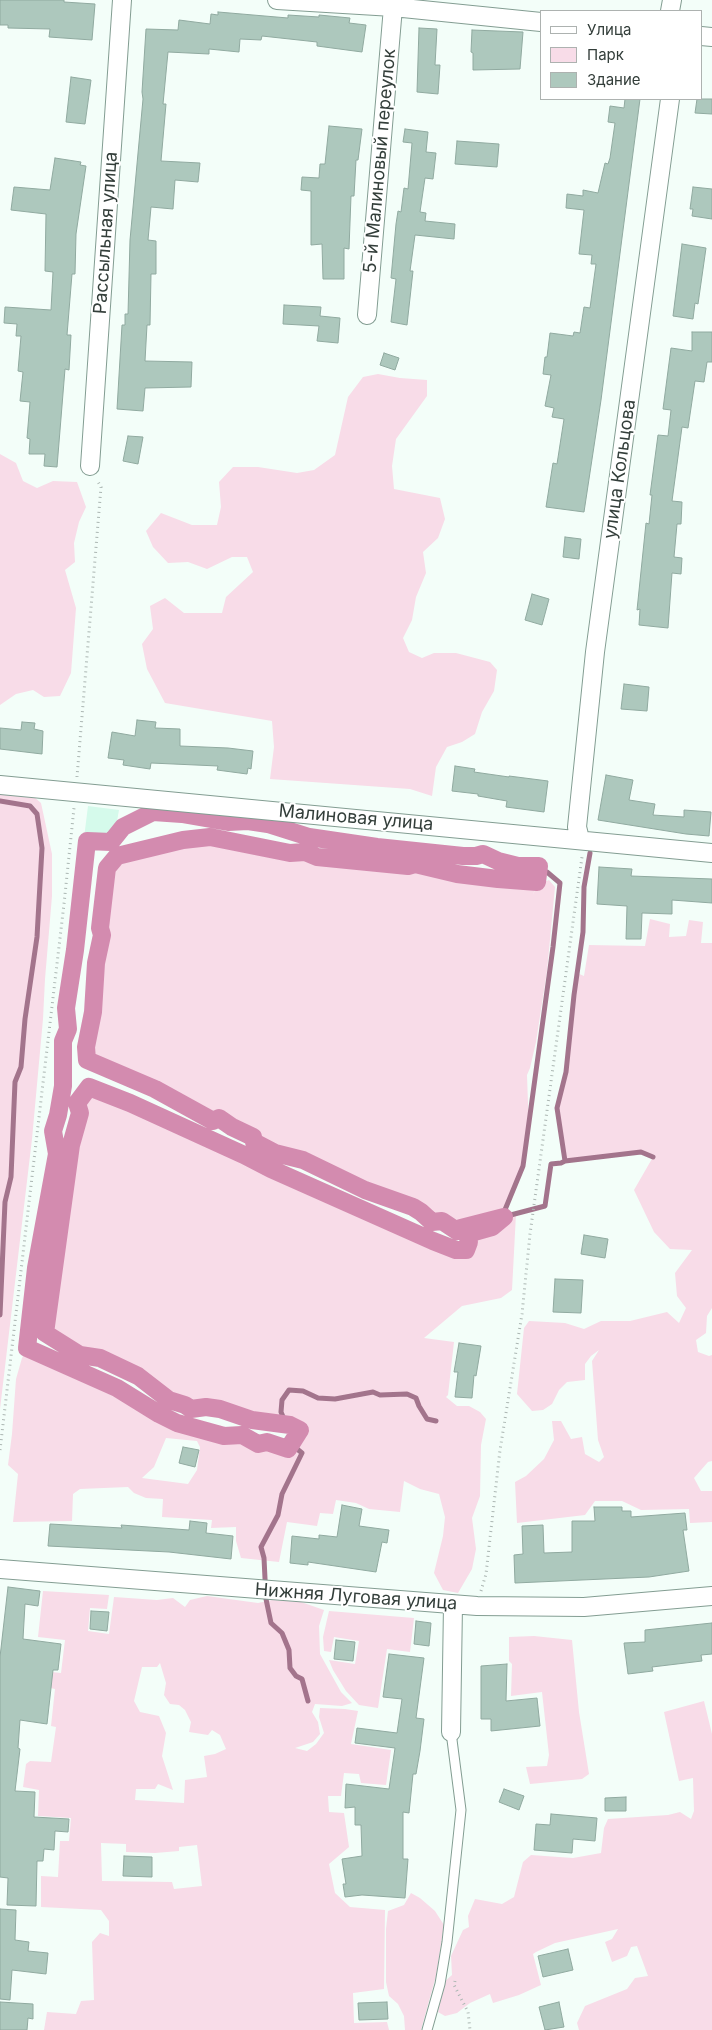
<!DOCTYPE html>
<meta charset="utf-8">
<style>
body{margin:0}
#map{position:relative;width:712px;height:2030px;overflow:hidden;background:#f3fef9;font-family:Inter,sans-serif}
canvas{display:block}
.legend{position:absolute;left:540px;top:10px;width:162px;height:90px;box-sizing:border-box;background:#fff;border:1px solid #adb2b0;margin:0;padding:6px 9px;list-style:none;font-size:15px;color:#333e3a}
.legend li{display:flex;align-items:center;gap:10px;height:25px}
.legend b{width:25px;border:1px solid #adb2b0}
</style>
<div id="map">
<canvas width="712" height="2030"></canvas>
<ul class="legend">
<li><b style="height:6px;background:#fff"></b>Улица</li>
<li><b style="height:14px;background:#f8dce8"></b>Парк</li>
<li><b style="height:14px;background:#adc8bd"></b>Здание</li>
</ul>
</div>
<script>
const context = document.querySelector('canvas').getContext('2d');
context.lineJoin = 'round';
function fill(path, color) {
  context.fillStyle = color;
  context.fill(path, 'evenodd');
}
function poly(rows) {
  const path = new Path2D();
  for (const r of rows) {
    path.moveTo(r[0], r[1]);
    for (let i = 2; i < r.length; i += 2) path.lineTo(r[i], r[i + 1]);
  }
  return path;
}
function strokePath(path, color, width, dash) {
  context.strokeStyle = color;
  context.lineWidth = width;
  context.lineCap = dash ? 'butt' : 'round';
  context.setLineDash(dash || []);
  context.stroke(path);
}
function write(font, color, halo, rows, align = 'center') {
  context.font = font + ' Inter,sans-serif';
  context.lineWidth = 4;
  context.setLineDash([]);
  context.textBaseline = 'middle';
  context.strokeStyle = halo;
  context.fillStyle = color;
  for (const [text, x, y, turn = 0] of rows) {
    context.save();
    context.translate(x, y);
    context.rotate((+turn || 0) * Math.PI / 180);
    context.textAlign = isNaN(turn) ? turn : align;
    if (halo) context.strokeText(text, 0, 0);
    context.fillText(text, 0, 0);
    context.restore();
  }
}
fill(poly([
 [88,806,119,810,115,832,109,839,84,838]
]), '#d5faeb');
fill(poly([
 [378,374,400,378,427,380,427,396,396,439,392,466,394,489,440,498,445,519,438,538,423,552,426,573,416,597,412,620,403,638,409,652,422,658,434,653,456,653,490,662,497,670,494,691,482,712,475,734,462,742,447,747,436,767,432,796,410,789,270,779,274,747,272,721,165,703,147,669,142,644,153,629,150,606,165,598,184,613,222,613,226,597,253,572,247,557,232,557,207,569,188,562,168,563,153,547,146,531,161,513,192,525,217,525,221,507,219,482,233,467,258,467,297,473,314,470,335,455,348,397,363,377],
 [0,454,16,463,23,481,37,488,53,481,77,482,86,507,79,522,74,543,75,562,65,570,76,608,71,673,60,696,44,697,33,690,16,694,0,705],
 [0,792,33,796,41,803,52,854,52,896,45,979,43,1019,32,1139,0,1409],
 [210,837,290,853,305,852,317,857,408,866,415,864,457,874,537,882,533,895,537,885,549,880,555,887,547,971,536,1042,530,1068,527,1075,529,1131,523,1166,499,1218,461,1228,457,1231,442,1221,432,1222,421,1212,413,1207,365,1190,303,1160,275,1153,254,1142,253,1137,232,1127,219,1118,213,1121,155,1089,87,1060,86,1047,93,1012,96,963,102,935,100,928,107,868,117,856,183,840],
 [650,919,670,924,669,937,686,936,689,920,703,922,701,943,712,943,712,1308,707,1316,706,1333,696,1340,698,1352,709,1356,712,1355,712,1461,708,1462,694,1478,701,1491,712,1491,712,1522,690,1523,689,1509,641,1510,622,1501,595,1501,585,1515,517,1523,515,1482,526,1476,544,1459,554,1440,552,1421,561,1421,571,1439,582,1437,585,1454,599,1462,604,1457,598,1440,592,1361,599,1350,591,1356,585,1364,585,1380,567,1382,559,1390,552,1404,543,1410,532,1411,517,1394,524,1328,529,1321,565,1323,584,1329,601,1321,630,1321,667,1312,679,1323,686,1308,677,1296,675,1273,692,1250,670,1249,654,1232,634,1190,653,1157,640,1152,565,1161,557,1108,566,1072,577,973,584,976,589,945,645,946],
 [89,1087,130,1103,244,1155,271,1169,433,1241,456,1250,467,1250,469,1242,467,1234,492,1227,504,1217,516,1214,512,1290,501,1298,462,1306,424,1338,454,1342,448,1395,446,1397,457,1406,469,1406,480,1412,486,1419,481,1445,480,1496,472,1518,476,1549,472,1569,458,1593,443,1590,434,1573,443,1536,445,1517,439,1494,420,1489,404,1481,400,1512,369,1509,356,1503,336,1500,333,1514,320,1513,317,1526,287,1522,279,1562,241,1558,236,1541,236,1527,211,1528,212,1520,162,1517,163,1499,146,1498,134,1493,128,1487,80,1489,73,1494,72,1521,13,1522,18,1474,8,1465,12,1434,16,1379,22,1358,27,1348,117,1388,159,1414,177,1423,224,1436,242,1435,258,1444,267,1442,288,1449,299,1430,290,1425,252,1420,220,1409,206,1407,191,1409,185,1405,169,1400,138,1376,100,1358,80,1355,45,1333,71,1145,80,1113,77,1103],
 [166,1438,197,1441,200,1447,197,1470,188,1484,142,1478,154,1467],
 [43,1591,109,1595,107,1609,90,1608,88,1631,109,1634,114,1597,157,1600,173,1598,185,1607,190,1600,207,1596,258,1603,272,1600,301,1602,324,1610,319,1626,320,1654,341,1692,352,1703,342,1706,315,1704,312,1712,318,1722,320,1734,313,1742,295,1748,307,1751,316,1744,324,1733,319,1717,320,1708,345,1709,358,1711,351,1744,391,1750,386,1785,361,1783,359,1774,344,1773,341,1796,328,1796,329,1812,344,1813,349,1847,329,1864,335,1893,350,1907,385,1910,384,1989,353,1993,354,2023,387,2022,389,2030,44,2030,47,2012,76,2014,81,2001,94,2000,92,1942,100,1933,109,1936,109,1921,101,1910,41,1907,41,1876,58,1877,60,1841,69,1841,71,1818,38,1816,39,1790,23,1787,26,1764,30,1761,51,1762,56,1727,51,1726,55,1689,41,1686,42,1671,61,1673,65,1640,38,1637],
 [160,1663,166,1683,164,1695,170,1704,179,1705,185,1710,191,1722,189,1732,208,1735,212,1730,220,1735,226,1749,215,1754,204,1756,207,1777,185,1780,184,1803,135,1800,136,1789,155,1789,158,1784,173,1790,162,1756,166,1733,159,1716,140,1712,134,1701,142,1667,157,1667],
 [101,1843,126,1844,126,1852,155,1853,179,1851,179,1847,197,1845,202,1886,174,1889,172,1882,102,1881],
 [329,1611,414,1618,410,1652,387,1649,378,1708,359,1705,346,1691,333,1670,329,1660,355,1664,359,1641,334,1637,331,1652,324,1651,323,1637],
 [534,1636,572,1640,579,1712,589,1774,582,1779,530,1784,526,1767,547,1766,549,1755,542,1692,511,1696,512,1664,509,1661,509,1637],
 [704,1701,712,1734,712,2030,579,2030,577,2023,585,2006,627,1989,635,1978,648,1976,637,1946,631,1947,627,1956,612,1962,605,1942,612,1939,618,1929,555,1943,536,1952,533,1954,541,1985,519,1995,493,2003,490,1994,470,2003,457,2013,445,2016,438,2012,444,1982,452,1975,451,1956,463,1930,469,1927,468,1916,475,1899,502,1904,514,1897,523,1862,531,1855,573,1858,601,1853,604,1828,608,1819,668,1815,680,1812,691,1819,694,1811,693,1778,679,1781,664,1712],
 [411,1893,420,1898,435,1911,444,1925,436,1976,421,2030,405,2030,404,2016,398,2004,389,1996,386,1982,386,1929,388,1911,404,1905]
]), '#f8dce8');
strokePath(poly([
 [0,801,30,806,37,814,42,848,37,937,25,1019,21,1067,15,1082,11,1177,5,1202,0,1315],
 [590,853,584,887,583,932,574,995,566,1072,557,1108,565,1161,641,1152,653,1157],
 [502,1217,523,1166,553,947,560,883,547,872,531,870],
 [457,1231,461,1228,545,1206,551,1164,561,1163,565,1161],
 [286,1424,281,1412,282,1400,289,1390,303,1391,318,1398,335,1399,373,1392,380,1395,407,1394,416,1398,419,1406,427,1419,436,1421],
 [291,1444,302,1453,282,1494,278,1515,261,1547,264,1558,266,1599,271,1623,282,1633,289,1650,290,1668,296,1676,302,1679,308,1701]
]), '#a3748c', 5);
strokePath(poly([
 [153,812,182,814,228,822,248,821,268,824,309,837,377,847,463,856,476,856,483,854,498,861,518,866,539,866,537,882,498,879,457,874,415,864,408,866,317,857,305,852,290,853,210,837,183,840,117,856,107,868,100,928,102,935,96,963,93,1012,86,1047,87,1060,155,1089,213,1121,219,1118,232,1127,253,1137,254,1142,275,1153,303,1160,365,1190,413,1207,421,1212,432,1222,442,1221,457,1231,461,1228,504,1217,492,1227,467,1234,469,1242,466,1250,456,1250,433,1241,271,1169,244,1155,130,1103,89,1087,77,1103,80,1113,71,1145,45,1333,80,1355,100,1358,138,1376,169,1400,185,1405,191,1409,206,1407,220,1409,252,1420,290,1425,300,1430,288,1449,267,1442,258,1444,242,1435,224,1436,177,1423,159,1414,117,1388,27,1348,36,1268,57,1154,53,1131,58,1115,63,1086,63,1041,68,1029,66,1008,75,950,87,841,111,842,123,827,153,812]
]), '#d38baf', 18);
const building = poly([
 [0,0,64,0,64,2,95,4,92,40,49,37,50,29,8,28,8,25,0,25,0,0],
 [218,12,288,18,288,15,319,17,319,15,350,18,349,23,366,25,362,52,317,46,317,42,262,36,261,40,240,39,239,52,209,49,209,54,168,52,163,104,166,104,161,161,200,163,198,182,175,180,173,209,151,207,148,240,156,241,156,274,151,274,150,325,147,325,145,361,192,362,191,387,145,388,143,411,117,409,122,325,125,325,125,314,128,314,130,240,143,99,142,92,146,29,178,30,179,20,210,24,211,14,218,15,218,12],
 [419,28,437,29,435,65,440,65,438,94,417,92,419,28],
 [472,30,523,32,520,69,473,70,473,53,471,52,472,30],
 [71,77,91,80,85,124,66,122,71,77],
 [625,99,640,99,601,400,584,512,546,507,553,463,557,464,564,419,552,417,554,408,545,406,551,375,543,374,545,357,547,357,550,333,573,336,574,332,580,333,584,307,590,308,596,264,591,264,592,255,579,254,584,210,566,208,567,194,583,196,583,190,598,193,605,163,608,164,610,158,615,123,608,122,610,106,624,108,625,99],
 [697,99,712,99,712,114,695,113,697,99],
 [329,126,362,129,358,160,356,160,354,196,351,196,349,249,344,248,344,279,323,279,322,244,311,245,311,191,301,190,302,177,319,178,320,164,325,164,329,126],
 [405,129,428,132,426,152,436,153,433,179,425,178,420,212,426,213,425,221,455,224,454,239,415,235,410,271,413,271,407,325,391,322,396,279,391,278,396,224,398,211,401,212,404,188,408,189,412,143,403,142,405,129],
 [457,141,499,144,497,167,455,164,457,141],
 [55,158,81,162,80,165,86,166,76,234,75,274,72,274,67,335,71,335,69,370,65,369,57,467,44,466,45,454,29,454,30,439,27,438,30,402,20,401,23,372,18,371,21,336,16,336,17,324,4,323,5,307,51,310,53,272,45,271,46,214,11,210,14,187,50,190,55,158],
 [693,187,712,189,712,219,692,216,693,209,690,209,693,187],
 [682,244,706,248,698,304,695,303,693,319,673,316,682,244],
 [284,305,321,307,320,316,340,318,338,343,317,341,319,326,283,324,284,305],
 [692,332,712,332,712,362,707,362,704,382,695,381,688,428,682,427,672,501,682,502,681,524,677,524,674,557,682,558,681,574,672,573,668,628,639,625,640,609,637,610,646,523,649,524,652,495,650,495,658,435,668,436,671,410,663,409,671,348,692,351,692,332],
 [384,353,399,358,395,370,380,365,384,353],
 [128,436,143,437,138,464,123,461,128,436],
 [565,537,581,539,579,559,563,557,565,537],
 [532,594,549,599,542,625,525,620,532,594],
 [624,684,649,687,647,711,621,709,624,684],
 [137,720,156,722,155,728,180,729,180,746,228,748,253,751,251,769,248,768,247,774,217,770,218,766,151,763,150,769,123,765,124,760,108,758,112,732,135,736,137,720],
 [22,722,35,723,34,729,43,731,42,754,0,749,0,728,21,730,22,722],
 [455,766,475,769,474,772,509,777,509,776,548,781,544,812,506,807,507,801,478,796,478,794,452,791,455,766],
 [606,775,633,780,629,800,655,804,653,815,684,817,684,810,711,812,709,836,686,834,598,820,606,775],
 [599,867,632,869,631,876,712,879,712,903,672,900,672,914,642,913,641,939,626,939,627,906,597,904,599,867],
 [584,1235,608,1239,605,1258,581,1254,584,1235],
 [555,1279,583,1280,581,1313,553,1312,555,1279],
 [459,1343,481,1346,476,1376,474,1375,472,1398,455,1397,458,1372,454,1372,459,1343],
 [183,1447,199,1450,195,1467,179,1463,183,1447],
 [342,1505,362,1509,359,1526,389,1530,387,1543,382,1542,376,1572,308,1562,308,1565,290,1563,292,1536,319,1539,319,1535,337,1537,342,1505],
 [594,1507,622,1507,622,1511,631,1511,631,1517,685,1513,687,1530,683,1530,689,1571,649,1577,515,1583,514,1555,523,1554,522,1526,543,1525,544,1553,572,1552,572,1521,595,1521,594,1507],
 [190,1521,207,1523,206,1533,233,1536,231,1559,169,1552,48,1546,50,1524,122,1528,121,1525,189,1530,190,1521],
 [8,1587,40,1591,38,1606,25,1604,23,1639,61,1644,58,1670,53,1670,47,1724,20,1720,18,1748,20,1749,15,1791,35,1792,34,1817,69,1819,68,1832,55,1831,54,1850,44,1849,43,1861,37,1861,36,1906,7,1905,8,1878,0,1877,0,1657,8,1587],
 [91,1611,109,1612,107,1631,90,1629,91,1611],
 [416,1621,431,1623,429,1646,414,1644,416,1621],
 [712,1623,712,1654,701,1655,702,1661,652,1667,653,1671,628,1674,624,1643,645,1642,645,1630,712,1623],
 [336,1640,355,1642,353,1661,334,1659,336,1640],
 [389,1654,424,1658,416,1718,424,1719,420,1751,416,1774,413,1774,409,1813,403,1812,403,1859,408,1859,405,1898,362,1895,345,1897,343,1884,346,1884,342,1859,362,1856,361,1825,355,1825,355,1807,345,1808,346,1784,389,1789,395,1748,355,1743,357,1728,397,1733,402,1699,383,1697,389,1654],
 [507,1664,506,1701,537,1698,540,1726,491,1731,491,1719,481,1719,481,1666,507,1664],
 [504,1789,524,1796,519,1810,499,1802,504,1789],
 [626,1797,626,1811,605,1811,605,1798,626,1797],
 [551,1814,597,1818,595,1841,573,1839,572,1853,534,1850,536,1824,550,1825,551,1814],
 [124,1856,152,1857,152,1877,123,1876,124,1856],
 [0,1909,16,1910,15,1940,29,1942,28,1951,48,1953,46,1974,12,1970,10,2000,0,1999,0,1909],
 [568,1949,573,1970,543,1977,538,1956,568,1949],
 [0,2002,33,2004,33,2019,28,2018,27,2030,0,2030,0,2002],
 [387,2002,388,2019,359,2020,358,2003,387,2002],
 [559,2002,564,2027,545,2030,539,2007,559,2002]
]);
fill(building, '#adc8bd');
strokePath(building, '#90aaa0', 1);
const lane = poly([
 [427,2030,440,1984,447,1942,461,1810,451,1732]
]);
const street = poly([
 [277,0,393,7,541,22],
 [670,11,672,0],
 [701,36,712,37],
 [367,315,393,7],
 [90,466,122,0],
 [0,785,712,853],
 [580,839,577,827,595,652,670,99],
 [0,1569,477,1606,584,1607,712,1596],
 [451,1732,453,1605]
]);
strokePath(lane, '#839d92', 11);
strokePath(street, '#839d92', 20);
strokePath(poly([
 [77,777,101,487,97,480],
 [0,1450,64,904,74,808],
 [481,1591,486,1574,500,1450,522,1314,530,1234,582,857],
 [455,1981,454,1985,468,2012,470,2030]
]), '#abb6b2', 3, [1, 4]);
strokePath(lane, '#fff', 9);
strokePath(street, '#fff', 18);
write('18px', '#333e3a', '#fff', [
 ["5-й Малиновый переулок",380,161,-85],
 ["Рассыльная улица",106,233,-86],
 ["улица Кольцова",620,469,-82],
 ["Малиновая улица",356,818,5],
 ["Нижняя Луговая улица",356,1597,4]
]);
</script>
